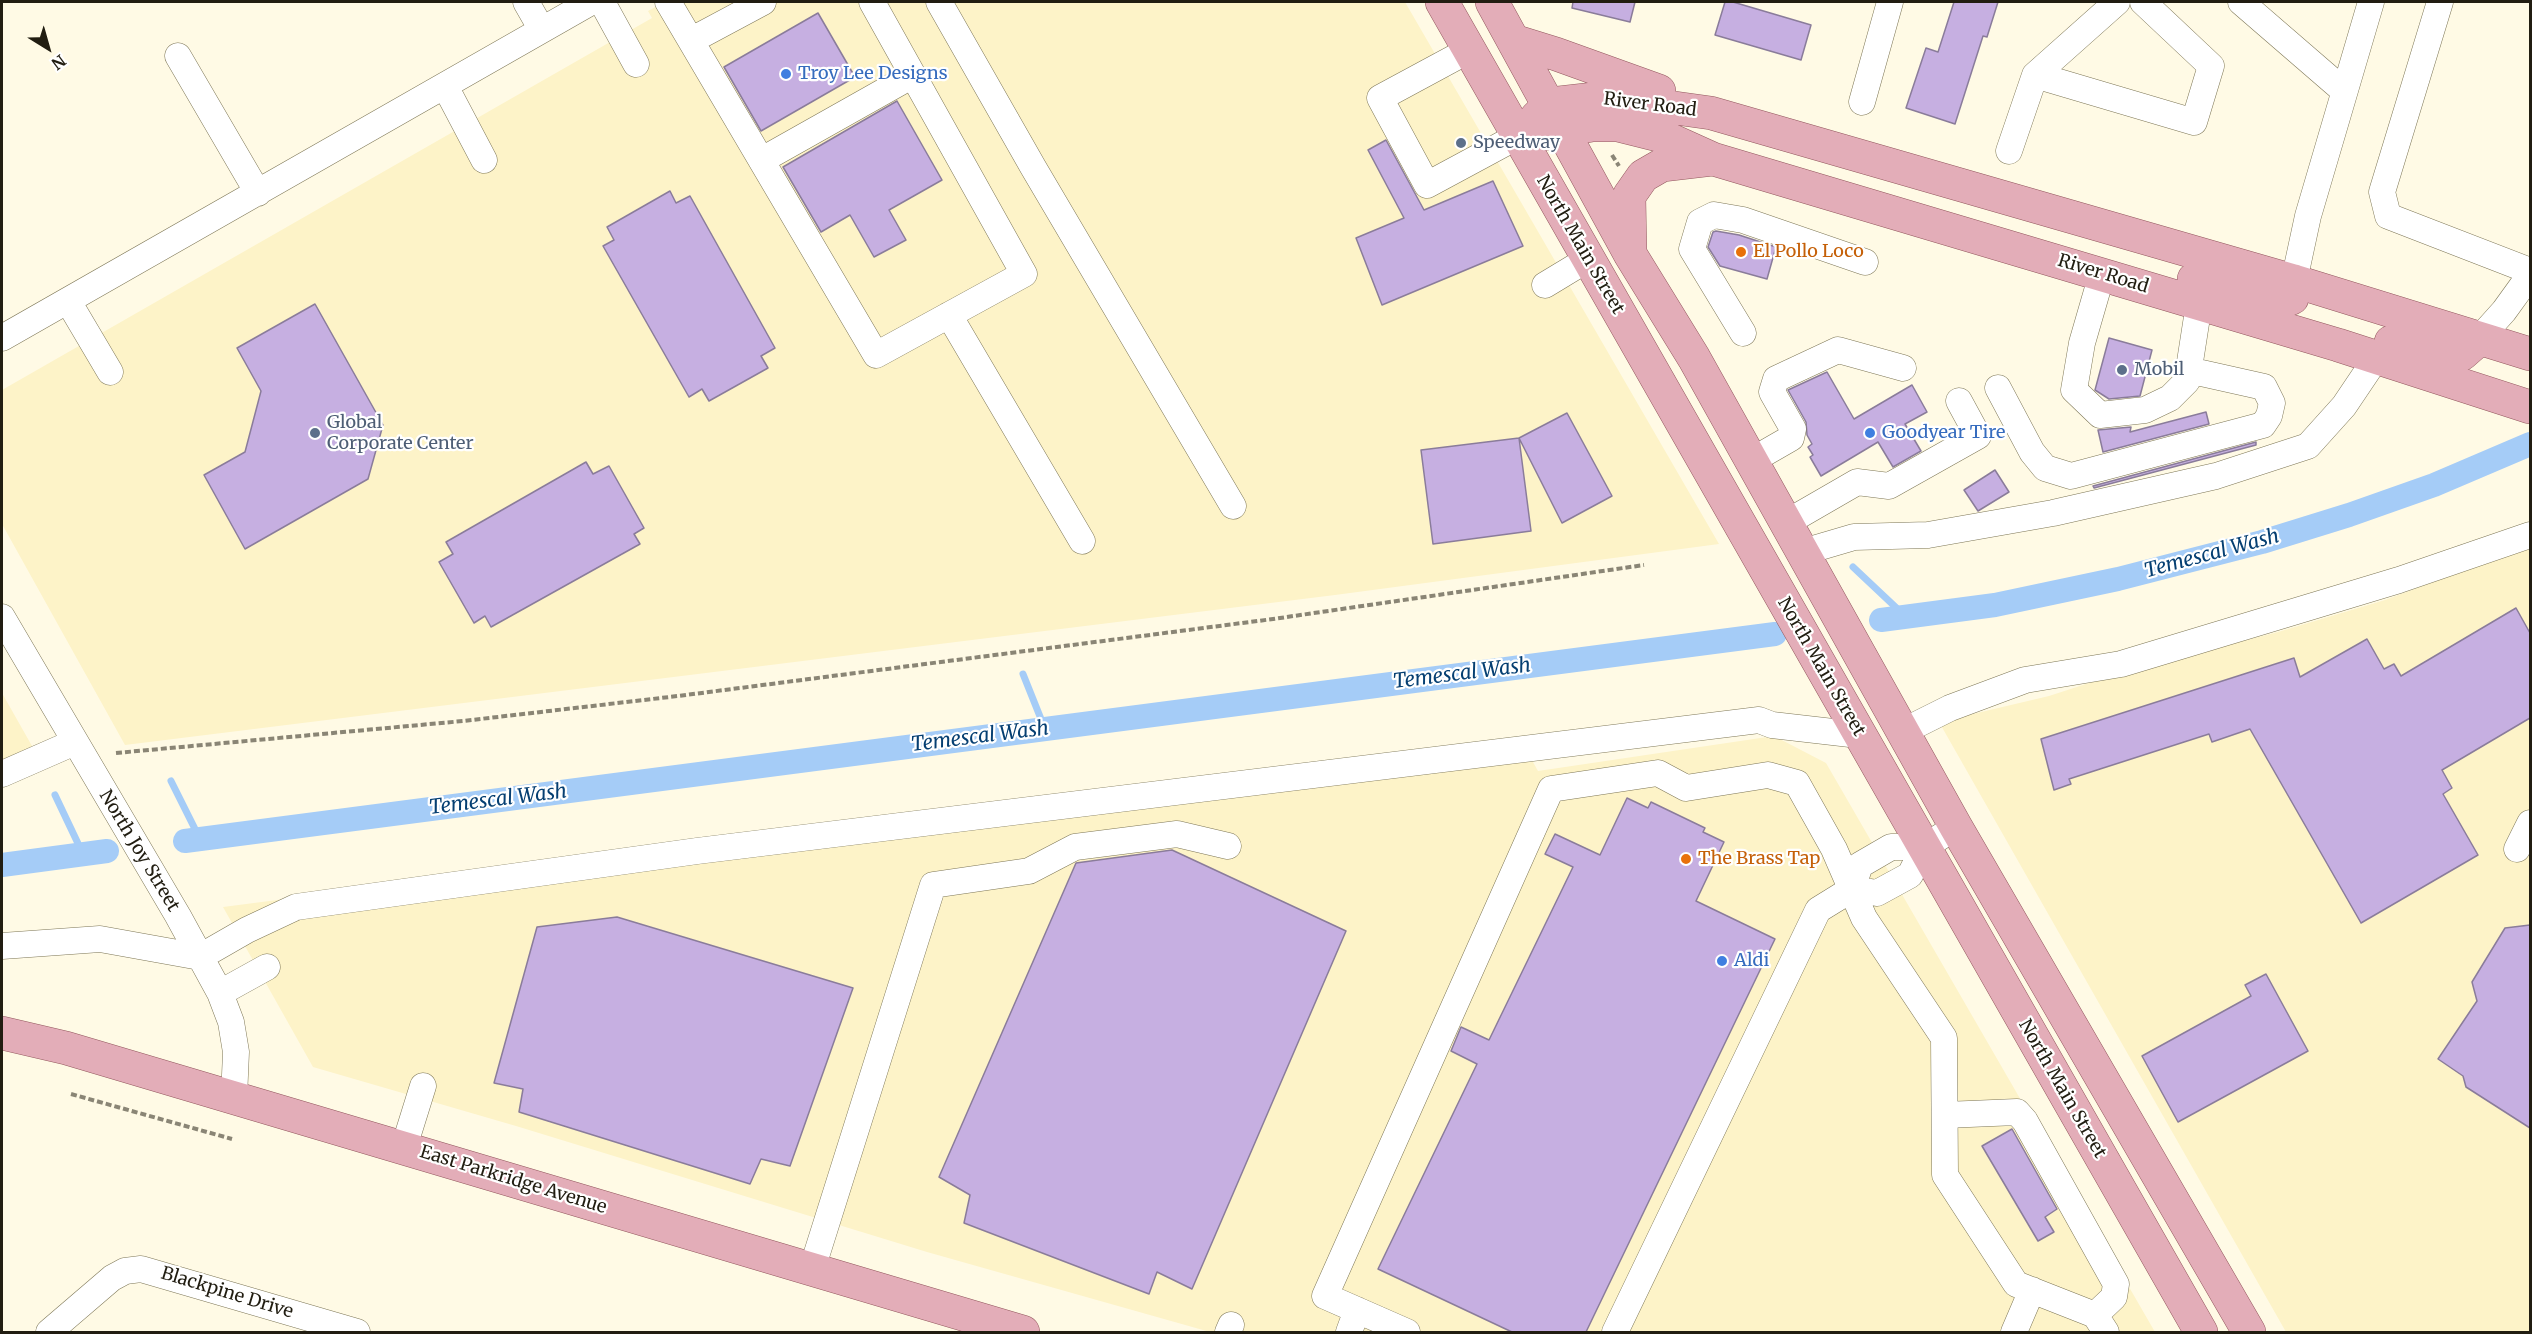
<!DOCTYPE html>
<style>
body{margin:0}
#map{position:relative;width:2532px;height:1334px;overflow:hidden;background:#fffae5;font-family:Merriweather,serif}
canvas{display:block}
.frame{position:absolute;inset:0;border:3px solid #211d11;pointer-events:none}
.north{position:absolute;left:18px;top:18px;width:60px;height:60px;-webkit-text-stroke:4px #fff;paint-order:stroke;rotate:143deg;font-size:16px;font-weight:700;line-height:24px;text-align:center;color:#211d11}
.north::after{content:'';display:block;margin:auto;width:21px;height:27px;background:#211d11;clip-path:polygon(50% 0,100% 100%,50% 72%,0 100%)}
</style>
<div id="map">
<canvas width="2532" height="1334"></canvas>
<div class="frame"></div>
<div class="north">N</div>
</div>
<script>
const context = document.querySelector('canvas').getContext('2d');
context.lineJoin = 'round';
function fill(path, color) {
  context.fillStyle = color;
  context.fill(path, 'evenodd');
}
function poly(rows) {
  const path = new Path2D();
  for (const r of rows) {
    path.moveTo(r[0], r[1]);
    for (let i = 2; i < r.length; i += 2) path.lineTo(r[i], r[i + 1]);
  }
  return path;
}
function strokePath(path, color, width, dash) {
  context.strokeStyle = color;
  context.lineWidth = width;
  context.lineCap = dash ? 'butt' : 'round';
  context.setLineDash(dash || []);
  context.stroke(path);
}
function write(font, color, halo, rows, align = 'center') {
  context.font = font + ' Merriweather,serif';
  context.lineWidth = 4.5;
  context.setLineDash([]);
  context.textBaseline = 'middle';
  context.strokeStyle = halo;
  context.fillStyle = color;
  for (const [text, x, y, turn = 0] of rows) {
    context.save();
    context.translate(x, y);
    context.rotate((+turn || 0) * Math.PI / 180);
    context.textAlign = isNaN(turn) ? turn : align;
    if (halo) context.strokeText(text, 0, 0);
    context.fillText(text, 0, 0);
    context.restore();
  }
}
fill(poly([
 [665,2,1405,2,1719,544,1335,595,125,745,2,524,2,390,652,18,648,11],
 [2530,546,2530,1332,2286,1332,1939,722,2049,696,2123,672,2278,632,2385,600],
 [2,693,32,746,15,760,2,762],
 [1774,736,1826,763,2155,1332,1210,1332,927,1252,516,1126,313,1067,223,907,1520,739,1538,771]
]), '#fdf3c8');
strokePath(poly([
 [1853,567,1905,616],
 [1023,674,1045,729],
 [171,781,200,839],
 [55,795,83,854]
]), '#a5ccf7', 7);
strokePath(poly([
 [1881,620,1995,605,2118,579,2262,542,2349,515,2434,485,2530,444],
 [185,841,1775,634],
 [2,865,107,851]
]), '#a5ccf7', 24);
const building = poly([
 [1573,2,1635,2,1630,22,1572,8,1573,2],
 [1725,2,1733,2,1811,25,1801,60,1715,35,1725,2],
 [1954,2,1998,2,1987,37,1983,36,1955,124,1906,108,1926,48,1938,52,1954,2],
 [818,13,855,77,761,131,724,67,818,13],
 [897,101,942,180,889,210,906,240,874,257,850,215,821,232,783,167,897,101],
 [1386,140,1424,210,1493,181,1523,246,1382,305,1356,238,1404,218,1368,150,1386,140],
 [670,191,676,203,690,196,775,348,761,356,768,368,709,401,702,389,689,397,603,246,614,240,607,227,670,191],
 [1716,231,1739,235,1776,247,1767,279,1720,266,1708,247,1713,232,1716,231],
 [315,304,383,425,368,479,245,549,204,475,245,452,261,391,237,348,315,304],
 [2109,338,2152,350,2140,396,2109,399,2095,390,2109,338],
 [1827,372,1854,419,1912,385,1927,412,1905,424,1921,451,1893,467,1878,442,1821,476,1810,457,1813,455,1808,447,1812,444,1807,435,1806,422,1788,390,1827,372],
 [2206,412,2209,424,2103,452,2098,430,2131,427,2130,432,2206,412],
 [1567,413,1612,496,1562,523,1519,438,1567,413],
 [1519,438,1531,531,1433,544,1421,450,1519,438],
 [2256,442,2256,445,2094,488,2093,486,2256,442],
 [586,462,593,474,609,466,644,528,634,534,640,544,491,627,485,616,474,623,439,562,453,554,446,542,586,462],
 [1995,470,2009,492,1978,511,1964,490,1995,470],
 [2516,608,2530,633,2530,718,2442,770,2452,788,2443,794,2478,855,2361,923,2250,729,2212,742,2209,734,2069,779,2071,784,2054,790,2041,739,2294,658,2300,677,2367,639,2384,669,2394,664,2401,676,2516,608],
 [1627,798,1648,808,1651,802,1705,828,1703,832,1724,842,1696,901,1775,939,1586,1332,1512,1332,1378,1269,1477,1064,1451,1051,1461,1027,1489,1040,1573,867,1545,854,1555,834,1600,855,1627,798],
 [1172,850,1346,931,1192,1289,1157,1272,1149,1294,964,1223,970,1195,939,1177,1076,863,1172,850],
 [617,917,853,988,790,1166,761,1159,750,1184,519,1112,523,1089,494,1083,537,927,617,917],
 [2530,925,2530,1128,2466,1087,2463,1076,2438,1059,2477,1001,2472,982,2505,928,2530,925],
 [2266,974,2308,1051,2178,1122,2142,1056,2251,996,2245,985,2266,974],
 [2012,1129,2057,1209,2045,1217,2054,1232,2038,1241,1982,1146,2012,1129]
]);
fill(building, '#c6afe1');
strokePath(building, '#8a7c9a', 1.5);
const minor = poly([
 [526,2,542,30],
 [602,2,636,64],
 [668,2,876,355,1024,274,872,2],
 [939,2,1033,167,1233,506],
 [2241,2,2344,91],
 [2440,2,2382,192,2388,216,2530,271],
 [692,40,763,2],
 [1469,50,1380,98,1427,185,1518,136],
 [178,56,258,193],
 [2035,75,2194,122,2211,66,2143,2],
 [445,86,484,160],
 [1862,102,1890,2],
 [2009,151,2035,75,2117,2],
 [762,160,913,75],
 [2102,274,2082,343,2074,390,2100,415,2145,410,2170,398,2187,381,2199,304],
 [2294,281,2308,216,2371,2],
 [1545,285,1588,259],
 [68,301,110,372],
 [949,315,1082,541],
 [1743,333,1692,249,1700,222,1714,215,1743,220,1865,262],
 [2,338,591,2],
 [2478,340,2504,311,2530,275],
 [1998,388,2032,452,2045,468,2071,476,2263,425,2269,416,2272,403,2264,387,2188,370],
 [1751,461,1791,438,1793,429,1772,392,1776,379,1838,350,1903,368],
 [1786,523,1857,482,1889,486,1978,436,1959,401],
 [1803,552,1854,537,1928,535,2053,513,2216,476,2308,446,2344,406,2377,357],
 [2,617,178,916,220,993,231,1022,236,1052,234,1098],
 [1904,731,1950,708,2025,680,2121,664,2399,580,2530,535],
 [2,774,75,742],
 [2517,849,2530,823],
 [1852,889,1860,865,1891,847,1924,847],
 [2,946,100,939,200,957,247,930,296,907,697,851,1759,720,1772,725,1859,735],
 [220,993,267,967],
 [1945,1115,2017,1112,2025,1121,2116,1284,2114,1297,2095,1315],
 [404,1147,423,1086],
 [812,1269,933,885,1029,871,1075,847,1177,834,1228,846],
 [49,1332,112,1278,125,1271,141,1269,357,1332],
 [1228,1332,1231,1325],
 [1349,1332,1357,1310],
 [1407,1332,1325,1296,1551,789,1658,773,1686,788,1768,775,1797,783,1834,849,1864,918,1944,1038,1945,1175,2016,1284,2095,1315,2106,1332],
 [1615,1332,1818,910,1852,889,1877,893,1910,875,1924,847,1956,827],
 [2014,1332,2032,1290]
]);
const major = poly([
 [1442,2,2201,1332],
 [1492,2,1630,254,1694,358,1956,827,2249,1332],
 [1514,41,1556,54,1659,91],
 [1536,118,1550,104,1603,98,1711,113,2294,281,2530,354],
 [1543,134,1592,125,1618,125,1662,136,1713,159,2338,345,2530,407],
 [1630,250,1629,196,1643,176,1662,165,1713,159],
 [2194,279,2280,303,2292,298,2294,281],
 [2391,342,2455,356,2462,354,2478,340],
 [2,1033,66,1048,1023,1332]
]);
strokePath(minor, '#7e7757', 27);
strokePath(major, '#93585e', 34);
strokePath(poly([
 [1612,155,1619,166],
 [116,753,463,721,678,696,1273,619,1644,565],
 [71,1094,232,1139]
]), '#8a8575', 4, [6, 3]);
strokePath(minor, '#fff', 26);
strokePath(major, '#e3adb8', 33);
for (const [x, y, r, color] of [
 [786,74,6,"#3f7fe0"],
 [1461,143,6,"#5c6f8a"],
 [1741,252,6,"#e8710a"],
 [2122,370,6,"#5c6f8a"],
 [315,433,6,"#5c6f8a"],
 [1870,433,6,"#3f7fe0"],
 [1686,859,6,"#e8710a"],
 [1722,961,6,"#3f7fe0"]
]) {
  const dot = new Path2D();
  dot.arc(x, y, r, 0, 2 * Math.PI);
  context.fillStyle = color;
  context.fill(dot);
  strokePath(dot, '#fff', 2);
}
write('18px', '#366cbe', '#fff', [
 ["Troy Lee Designs",798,74],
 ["Goodyear Tire",1882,433],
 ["Aldi",1734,961]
], 'left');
write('18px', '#211d11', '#fff', [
 ["River Road",1650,105,7],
 ["North Main Street",1580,245,60],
 ["River Road",2103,274,17],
 ["North Main Street",1821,667,60],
 ["North Joy Street",139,851,59],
 ["North Main Street",2062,1089,60],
 ["East Parkridge Avenue",513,1180,17],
 ["Blackpine Drive",227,1293,17]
]);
write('18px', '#4e5e75', '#fff', [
 ["Speedway",1473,143],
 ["Mobil",2134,370],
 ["Global",327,423],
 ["Corporate Center",327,444]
], 'left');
write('18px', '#c56008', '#fff', [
 ["El Pollo Loco",1753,252],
 ["The Brass Tap",1698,859]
], 'left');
write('italic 20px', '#053f72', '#fff', [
 ["Temescal Wash",2212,554,-15],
 ["Temescal Wash",1462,674,-7],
 ["Temescal Wash",980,737,-7],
 ["Temescal Wash",498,800,-7]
]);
</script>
